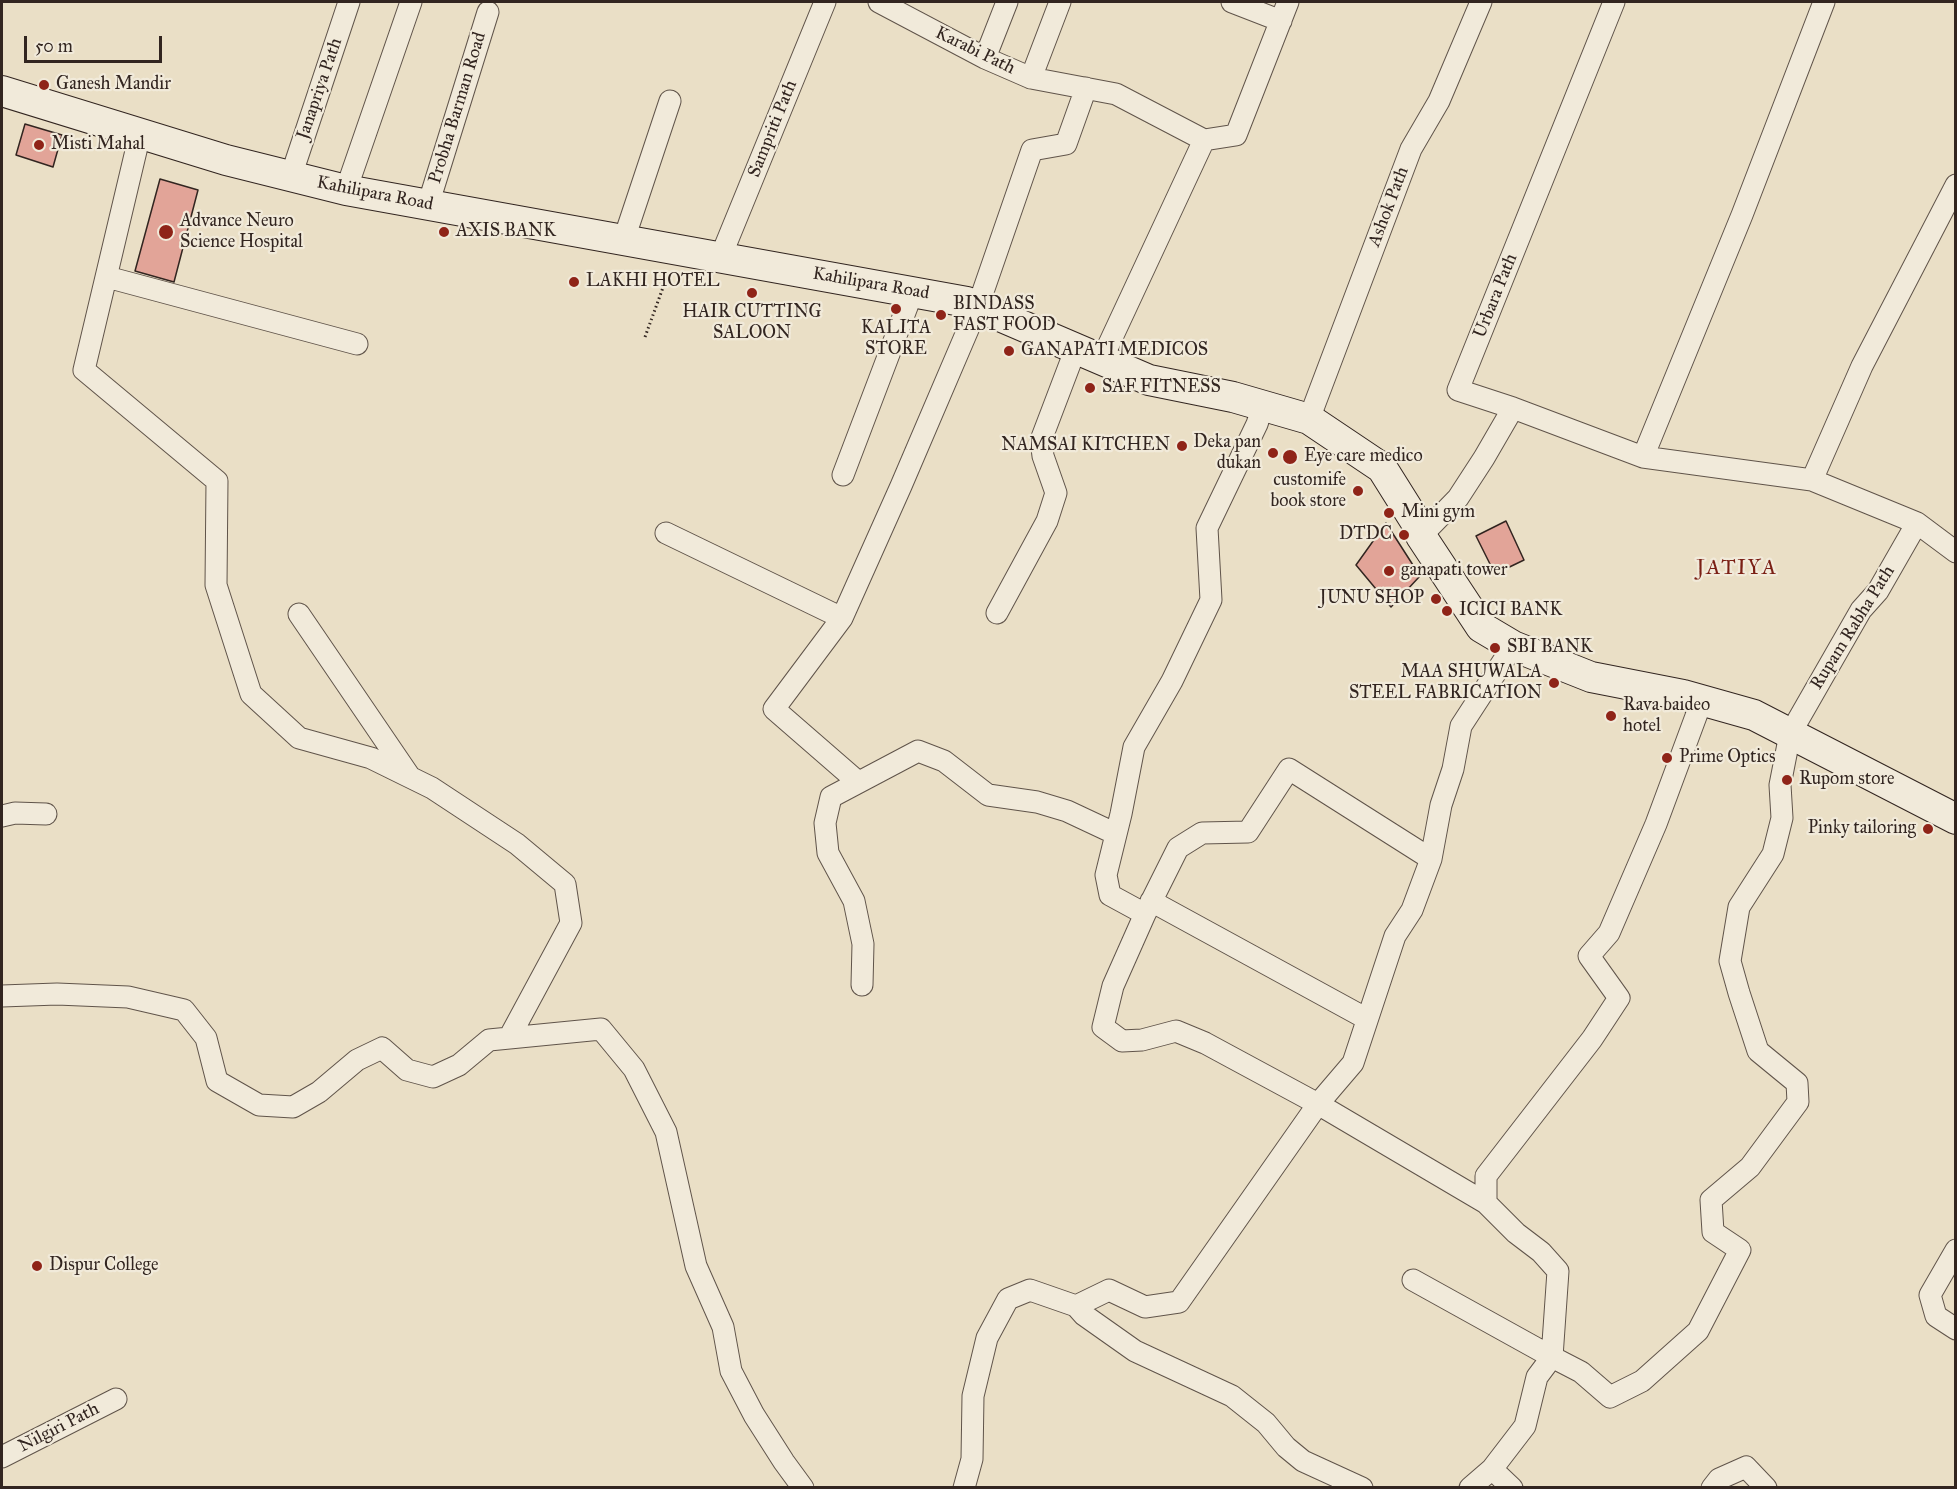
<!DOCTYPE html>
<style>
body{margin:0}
#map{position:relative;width:1957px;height:1489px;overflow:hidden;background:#eadfc6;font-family:"IM FELL Great Primer",serif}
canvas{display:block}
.frame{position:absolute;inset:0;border:3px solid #322520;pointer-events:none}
.scale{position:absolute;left:24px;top:36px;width:138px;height:27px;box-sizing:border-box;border:3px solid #322520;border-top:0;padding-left:8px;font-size:18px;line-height:21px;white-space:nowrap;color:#322520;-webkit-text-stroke:4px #f1eada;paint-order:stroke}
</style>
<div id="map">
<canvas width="1957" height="1489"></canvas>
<div class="frame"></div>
<div class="scale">50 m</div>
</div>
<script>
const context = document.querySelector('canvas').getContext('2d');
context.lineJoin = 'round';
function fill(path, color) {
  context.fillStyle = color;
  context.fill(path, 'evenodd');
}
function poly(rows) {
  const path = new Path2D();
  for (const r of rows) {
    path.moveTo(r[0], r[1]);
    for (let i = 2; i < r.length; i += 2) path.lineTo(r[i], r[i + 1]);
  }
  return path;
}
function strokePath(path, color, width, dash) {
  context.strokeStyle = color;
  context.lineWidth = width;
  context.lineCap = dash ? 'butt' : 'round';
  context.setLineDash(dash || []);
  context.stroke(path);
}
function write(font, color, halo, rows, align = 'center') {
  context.font = font + ' "IM FELL Great Primer",serif';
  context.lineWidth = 4.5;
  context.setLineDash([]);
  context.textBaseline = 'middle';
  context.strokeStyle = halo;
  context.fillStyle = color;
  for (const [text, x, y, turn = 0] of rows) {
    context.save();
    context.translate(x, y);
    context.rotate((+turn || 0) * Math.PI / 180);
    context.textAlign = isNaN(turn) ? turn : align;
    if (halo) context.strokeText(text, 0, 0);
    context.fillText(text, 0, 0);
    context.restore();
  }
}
const building = poly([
 [25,124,62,135,53,167,16,155,25,124],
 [160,179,198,190,174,282,135,271,160,179],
 [1506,521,1524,560,1495,574,1476,536,1506,521],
 [1386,523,1420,576,1391,607,1356,565,1386,523]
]);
fill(building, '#e2a498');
strokePath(building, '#322520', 1.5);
const minor = poly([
 [879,2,985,58,1031,78,1060,2],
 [1232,2,1281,21],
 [985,58,1007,2],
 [1031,78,1116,94,1204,140],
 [140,134,84,370,217,481,216,585,251,694,299,738,371,758,432,788,517,844,565,884,571,923,509,1038],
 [291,176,349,2],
 [346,190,411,2],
 [428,205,488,12],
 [624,239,670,101],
 [721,256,825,2],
 [107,277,357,344],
 [1102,359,1204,140,1236,135,1288,2],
 [1263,406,1257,424,1207,528,1211,600,1172,681,1134,747,1121,814,1106,875,1110,895,1145,914,1113,986,1103,1027,1122,1041,1142,1040,1176,1031,1205,1043,1318,1104,1353,1063,1395,936,1412,910,1431,859,1441,805,1453,769,1461,726,1513,646],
 [1513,408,1643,457,1742,215,1824,2],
 [1309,419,1411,149,1439,101,1481,2],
 [1643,457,1812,480,1917,523,1956,552],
 [843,475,913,291],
 [1812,480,1862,366,1956,185],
 [666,533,842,618,774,709,858,782],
 [1421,536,1458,498,1484,458,1513,408,1458,390,1614,2],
 [997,613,1047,521,1056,493,1043,456,1041,440,1076,348],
 [299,614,410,777],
 [842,618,901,486,978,306,1032,150,1066,144,1086,88],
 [2,816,15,813,46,814],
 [1151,901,1367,1019],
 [1145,914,1178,848,1202,833,1248,832,1289,769,1431,859],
 [862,985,863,944,854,901,828,853,825,823,831,797,918,751,944,761,988,795,1037,802,1067,811,1116,834],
 [2,996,57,994,128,997,184,1010,206,1038,217,1081,259,1105,293,1107,319,1092,357,1060,382,1048,407,1070,433,1077,459,1065,489,1040,601,1029,634,1069,666,1132,696,1266,723,1327,731,1371,754,1415,784,1462,803,1488],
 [1956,1250,1930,1295,1936,1316,1956,1329],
 [1413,1280,1552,1357,1558,1271,1541,1252,1516,1233,1486,1203,1486,1176,1592,1039,1619,998,1589,956,1609,933,1656,824,1702,700],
 [1076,1306,1084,1315,1135,1351,1232,1396,1266,1423,1286,1447,1303,1461,1362,1488],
 [2,1457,116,1399],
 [964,1488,972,1459,973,1396,987,1338,1008,1299,1030,1290,1076,1306,1109,1290,1145,1307,1179,1302,1318,1104,1486,1203],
 [1470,1488,1492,1469],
 [1512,1488,1492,1469,1525,1426,1537,1377,1552,1357,1581,1372,1610,1397,1642,1381,1698,1331,1740,1250,1713,1232,1711,1200,1750,1167,1798,1102,1797,1083,1758,1051,1739,993,1730,961,1739,907,1773,854,1782,818,1780,785,1790,734,1861,610,1878,591,1917,523],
 [1712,1488,1719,1479,1746,1467,1766,1488]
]);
const secondary = poly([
 [2,91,226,160,346,190,967,302,1149,380,1233,397,1309,419,1382,468,1419,527,1421,536,1481,627,1513,646,1591,677,1683,695,1754,715,1956,819]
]);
strokePath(minor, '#60544a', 23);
strokePath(secondary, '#322520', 32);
strokePath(poly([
 [645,337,669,271]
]), '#322520', 3, [1.5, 3]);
strokePath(minor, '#f1eada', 21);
strokePath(secondary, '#f1eada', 30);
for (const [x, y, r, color] of [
 [44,85,6,"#8f2418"],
 [39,145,6,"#8f2418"],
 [166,232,8,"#8f2418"],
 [444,232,6,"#8f2418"],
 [574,282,6,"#8f2418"],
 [752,293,6,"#8f2418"],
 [896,309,6,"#8f2418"],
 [941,315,6,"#8f2418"],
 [1009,351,6,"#8f2418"],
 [1090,388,6,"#8f2418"],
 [1182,446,6,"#8f2418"],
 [1273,453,6,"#8f2418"],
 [1290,457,8,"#8f2418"],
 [1358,491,6,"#8f2418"],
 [1389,513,6,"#8f2418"],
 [1404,535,6,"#8f2418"],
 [1389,571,6,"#8f2418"],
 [1436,599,6,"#8f2418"],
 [1447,611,6,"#8f2418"],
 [1495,648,6,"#8f2418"],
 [1554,683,6,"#8f2418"],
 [1611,716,6,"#8f2418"],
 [1667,758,6,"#8f2418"],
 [1787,780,6,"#8f2418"],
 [1928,829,6,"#8f2418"],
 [37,1266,6,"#8f2418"]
]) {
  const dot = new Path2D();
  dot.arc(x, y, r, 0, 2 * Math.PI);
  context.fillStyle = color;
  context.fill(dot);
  strokePath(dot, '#f1eada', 2);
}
write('18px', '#322520', '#f1eada', [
 ["Karabi Path",975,51,26],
 ["Janapriya Path",320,89,-71],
 ["Probha Barman Road",458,108,-73],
 ["Sampriti Path",773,129,-68],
 ["Kahilipara Road",375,194,11],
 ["Ashok Path",1389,207,-69],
 ["Kahilipara Road",871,284,10],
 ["Urbara Path",1496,296,-68],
 ["Rupam Rabha Path",1853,628,-58],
 ["Nilgiri Path",59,1428,-27]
]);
write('18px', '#322520', '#f1eada', [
 ["Ganesh Mandir",56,85],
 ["Misti Mahal",51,145],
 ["Advance Neuro",180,222],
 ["Science Hospital",180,243],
 ["AXIS BANK",456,232],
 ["LAKHI HOTEL",586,282],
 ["BINDASS",953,305],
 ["FAST FOOD",953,326],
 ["HAIR CUTTING",752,313,"center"],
 ["SALOON",752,334,"center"],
 ["KALITA",896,329,"center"],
 ["STORE",896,350,"center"],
 ["GANAPATI MEDICOS",1021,351],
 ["SAF FITNESS",1102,388],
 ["Deka pan",1261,443,"right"],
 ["dukan",1261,464,"right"],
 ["NAMSAI KITCHEN",1170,446,"right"],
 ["Eye care medico",1304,457],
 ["customife",1346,481,"right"],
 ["book store",1346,502,"right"],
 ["Mini gym",1401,513],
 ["DTDC",1392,535,"right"],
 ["ganapati tower",1401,571],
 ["JUNU SHOP",1424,599,"right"],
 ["ICICI BANK",1459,611],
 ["SBI BANK",1507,648],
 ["MAA SHUWALA",1542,673,"right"],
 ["STEEL FABRICATION",1542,694,"right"],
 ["Rava baideo",1623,706],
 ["hotel",1623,727],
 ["Prime Optics",1679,758],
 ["Rupom store",1799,780],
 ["Pinky tailoring",1916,829,"right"],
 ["Dispur College",49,1266]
], 'left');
context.letterSpacing = '1.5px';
write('21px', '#7a1f14', '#f1eada', [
 ["JATIYA",1737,569]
]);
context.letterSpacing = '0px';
</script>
